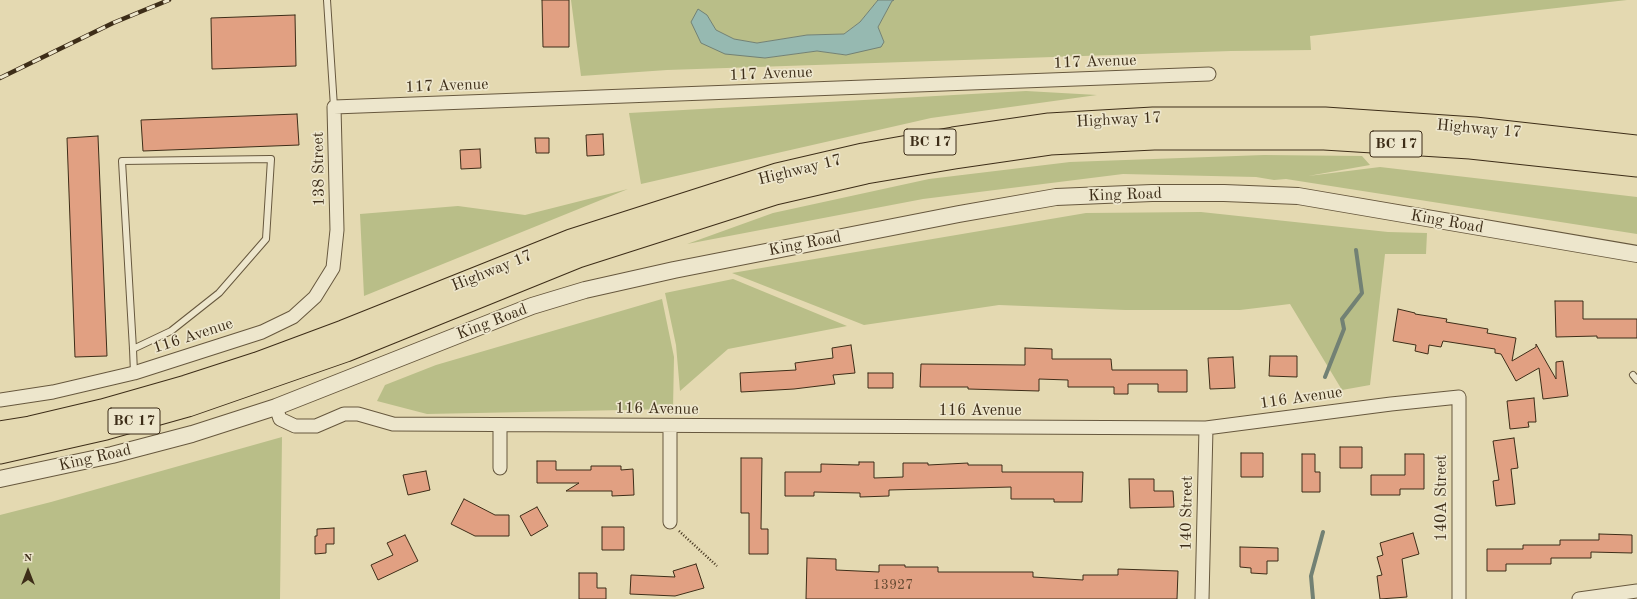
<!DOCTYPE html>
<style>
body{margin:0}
#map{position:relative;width:1637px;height:599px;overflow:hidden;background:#e4d9b1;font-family:"Old Standard TT",serif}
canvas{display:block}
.north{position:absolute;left:8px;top:551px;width:40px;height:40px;-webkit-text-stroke:3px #ede6cc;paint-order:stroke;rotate:0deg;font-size:11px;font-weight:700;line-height:16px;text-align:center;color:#3d2d18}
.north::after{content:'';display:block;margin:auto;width:14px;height:18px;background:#3d2d18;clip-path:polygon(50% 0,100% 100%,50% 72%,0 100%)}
</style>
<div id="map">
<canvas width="1637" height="599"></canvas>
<div class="north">N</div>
</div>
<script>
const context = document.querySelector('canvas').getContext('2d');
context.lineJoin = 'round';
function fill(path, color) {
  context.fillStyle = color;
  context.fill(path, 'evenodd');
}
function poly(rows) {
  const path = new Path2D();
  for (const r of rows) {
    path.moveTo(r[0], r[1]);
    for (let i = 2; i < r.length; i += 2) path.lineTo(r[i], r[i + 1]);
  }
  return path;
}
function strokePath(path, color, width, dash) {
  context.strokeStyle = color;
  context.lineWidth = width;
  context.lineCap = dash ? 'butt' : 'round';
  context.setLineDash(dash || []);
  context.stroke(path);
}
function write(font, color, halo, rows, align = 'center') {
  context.font = font + ' "Old Standard TT",serif';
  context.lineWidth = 3.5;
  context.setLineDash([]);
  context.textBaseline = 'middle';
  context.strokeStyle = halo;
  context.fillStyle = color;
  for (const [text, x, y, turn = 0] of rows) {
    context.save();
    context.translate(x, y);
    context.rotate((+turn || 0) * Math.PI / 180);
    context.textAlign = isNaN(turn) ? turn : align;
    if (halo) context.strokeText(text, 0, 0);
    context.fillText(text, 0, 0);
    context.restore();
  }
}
fill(poly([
 [571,0,878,0,860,22,844,34,807,35,757,43,734,39,715,30,707,15,691,22,765,58,817,51,846,55,884,42,878,27,892,1,894,0,1627,0,1310,36,1311,50,1231,51,667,70,581,76],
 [1026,91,1097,95,931,118,641,184,629,113],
 [1264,155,1362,156,1370,165,1308,176,1380,167,1637,197,1637,234,1286,179,1274,180,1256,177,1123,174,923,199,687,244,773,213,929,179,1070,162],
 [628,189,391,285,364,296,360,214,458,206,525,215],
 [1201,212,1388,232,1427,233,1426,254,1385,254,1370,385,1342,390,1290,304,1240,310,1125,310,999,305,864,325,732,273,1086,213],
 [733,279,847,326,728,349,680,391,676,345,665,293],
 [662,299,674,357,673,409,427,414,377,401,385,385,436,365],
 [282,437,280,599,0,599,0,515,51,502]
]), '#b9be88');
const water = poly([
 [878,0,894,0,892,1,878,27,884,42,881,47,846,55,817,51,765,58,725,54,701,43,691,22,698,9,707,15,716,30,734,39,757,43,807,35,844,34,860,22,878,0]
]);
fill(water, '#96b9b1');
strokePath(water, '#728174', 1);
strokePath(poly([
 [1325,377,1344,329,1342,319,1362,293,1356,250],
 [1313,599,1311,576,1323,532]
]), '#728174', 4);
const building = poly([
 [542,0,569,0,569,47,543,47,542,0],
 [295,15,296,66,212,69,211,18,295,15],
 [297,114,299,145,143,151,141,120,297,114],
 [603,134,604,155,587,156,586,135,603,134],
 [98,136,107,356,75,357,67,138,98,136],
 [535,138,549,138,549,153,536,153,535,138],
 [480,149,481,168,461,169,460,150,480,149],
 [1555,301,1583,301,1583,319,1637,319,1637,338,1597,338,1597,336,1556,337,1555,301],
 [1398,309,1415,313,1415,314,1447,319,1446,322,1488,329,1487,333,1516,338,1512,361,1536,347,1536,344,1556,379,1556,362,1563,361,1568,396,1543,399,1539,368,1516,381,1501,354,1495,353,1495,349,1443,341,1441,347,1429,345,1428,354,1415,351,1416,345,1393,341,1398,309],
 [851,345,855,373,833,375,835,384,794,389,741,392,740,373,796,370,795,363,833,358,832,348,851,345],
 [1025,348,1052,349,1052,359,1111,359,1112,370,1187,370,1187,392,1158,392,1158,384,1128,384,1128,394,1114,394,1114,387,1068,387,1068,380,1039,379,1039,391,968,389,968,387,920,387,921,364,1025,365,1025,348],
 [1270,356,1297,356,1297,377,1269,376,1270,356],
 [1233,357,1235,388,1210,389,1208,358,1233,357],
 [868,373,893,373,893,388,868,388,868,373],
 [1534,398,1536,422,1528,422,1529,427,1510,429,1507,401,1534,398],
 [1514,438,1518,468,1511,469,1515,504,1496,506,1493,481,1499,480,1493,441,1514,438],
 [1340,447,1362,447,1362,468,1340,468,1340,447],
 [1241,453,1263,453,1263,477,1241,477,1241,453],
 [1302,454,1315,454,1315,472,1320,472,1320,492,1302,492,1302,454],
 [1405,454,1424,454,1424,489,1400,489,1400,495,1371,495,1371,475,1405,475,1405,454],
 [741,458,762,458,761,529,768,529,768,554,749,554,749,513,741,513,741,458],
 [537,461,556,461,556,470,591,470,591,466,621,466,621,470,633,469,634,495,612,496,612,491,566,491,579,483,537,483,537,461],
 [859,462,874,462,874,478,903,477,903,463,928,463,928,465,968,463,968,465,1002,465,1002,472,1083,472,1082,502,1054,502,1054,499,1011,499,1011,487,889,490,889,496,860,497,860,493,814,492,814,496,785,496,785,472,821,472,821,464,859,465,859,462],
 [426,471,430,490,408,495,403,475,426,471],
 [1129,479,1154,479,1154,491,1173,491,1174,507,1130,508,1129,479],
 [464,499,495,515,509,515,509,536,475,536,451,524,464,499],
 [537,507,548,526,531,536,520,516,537,507],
 [602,527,624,527,624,550,602,550,602,527],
 [334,528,334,544,326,544,326,553,315,554,315,536,317,536,317,529,334,528],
 [1413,533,1419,554,1402,559,1407,597,1380,599,1377,576,1382,575,1377,557,1383,555,1380,543,1413,533],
 [1599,534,1632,535,1632,553,1591,552,1591,558,1551,558,1551,564,1506,564,1506,571,1487,571,1487,549,1523,549,1523,545,1560,545,1560,540,1599,540,1599,534],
 [405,535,418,561,378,580,371,565,393,555,387,543,405,535],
 [1240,547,1278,548,1278,561,1267,561,1267,574,1251,573,1251,568,1240,567,1240,547],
 [807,558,836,559,836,570,879,572,879,565,905,565,905,567,938,567,938,572,1033,572,1033,577,1083,580,1083,575,1118,575,1118,569,1178,571,1177,599,806,599,807,558],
 [696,564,704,588,675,596,630,594,631,575,675,577,673,571,696,564],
 [579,573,597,573,597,588,606,588,606,599,579,599,579,573]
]);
fill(building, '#e1a082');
strokePath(building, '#3d2d18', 1);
const service = poly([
 [327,0,334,107],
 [133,349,171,331,219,293,266,239,271,159,122,161,133,349,134,373],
 [1633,375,1637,380]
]);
const minor = poly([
 [0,400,53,392,134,373,262,332,293,317,315,297,333,268,337,230,334,107,1209,74],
 [276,407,280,419,295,426,316,426,344,414,358,414,393,424,1206,428,1391,404,1459,397,1459,599],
 [500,425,500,468],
 [670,426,670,522],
 [1202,599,1206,428],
 [1579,599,1637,591]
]);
const tertiary = poly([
 [0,479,112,455,192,434,276,407,532,306,585,290,674,270,959,214,1056,197,1152,193,1224,193,1298,196,1637,254]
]);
const trunk = poly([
 [0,432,30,427,102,410,186,386,257,363,343,331,571,240,777,174,863,154,953,138,1049,124,1153,118,1325,118,1475,128,1637,146],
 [0,453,106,429,188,406,346,351,578,257,775,194,866,173,955,158,1050,144,1154,139,1324,139,1470,148,1637,166]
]);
strokePath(service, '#67583e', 8);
strokePath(minor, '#67583e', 15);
strokePath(tertiary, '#67583e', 18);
strokePath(trunk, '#3d2d18', 23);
strokePath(poly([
 [679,531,717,566]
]), '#3d2d18', 2.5, [1, 2]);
strokePath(service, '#ede6cc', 6);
strokePath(minor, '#ede6cc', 13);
strokePath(tertiary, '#ede6cc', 16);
strokePath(trunk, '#e4d9b1', 21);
const rail = poly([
 [0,78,113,23,169,0]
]);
strokePath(rail, '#3d2d18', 4.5);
strokePath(rail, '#ede6cc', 3, [9]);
write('14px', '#664a32', null, [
 ["13927",893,585]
]);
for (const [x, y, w] of [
 [930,142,52],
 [1396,144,52],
 [134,421,52]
]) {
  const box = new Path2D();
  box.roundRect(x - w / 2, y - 13, w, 26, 3);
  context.fillStyle = '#ede6cc';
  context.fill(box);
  strokePath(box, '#3d2d18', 1);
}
write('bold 15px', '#3d2d18', null, [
 ["BC 17",930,142],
 ["BC 17",1396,144],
 ["BC 17",134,421]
]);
write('16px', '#3d2d18', '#ede6cc', [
 ["117 Avenue",1095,62,-2],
 ["117 Avenue",771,74,-2],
 ["117 Avenue",447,86,-2],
 ["Highway 17",1119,120,-3],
 ["Highway 17",1479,129,5],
 ["138 Street",319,169,-91],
 ["Highway 17",800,170,-14],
 ["King Road",1125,195,-2],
 ["King Road",1447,222,10],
 ["King Road",805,244,-11],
 ["Highway 17",492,271,-22],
 ["King Road",492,322,-21],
 ["116 Avenue",193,336,-18],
 ["116 Avenue",1301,398,-8],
 ["116 Avenue",657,409,1],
 ["116 Avenue",980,411],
 ["King Road",95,458,-13],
 ["140A Street",1442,498,-90],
 ["140 Street",1187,513,-89]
]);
</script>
